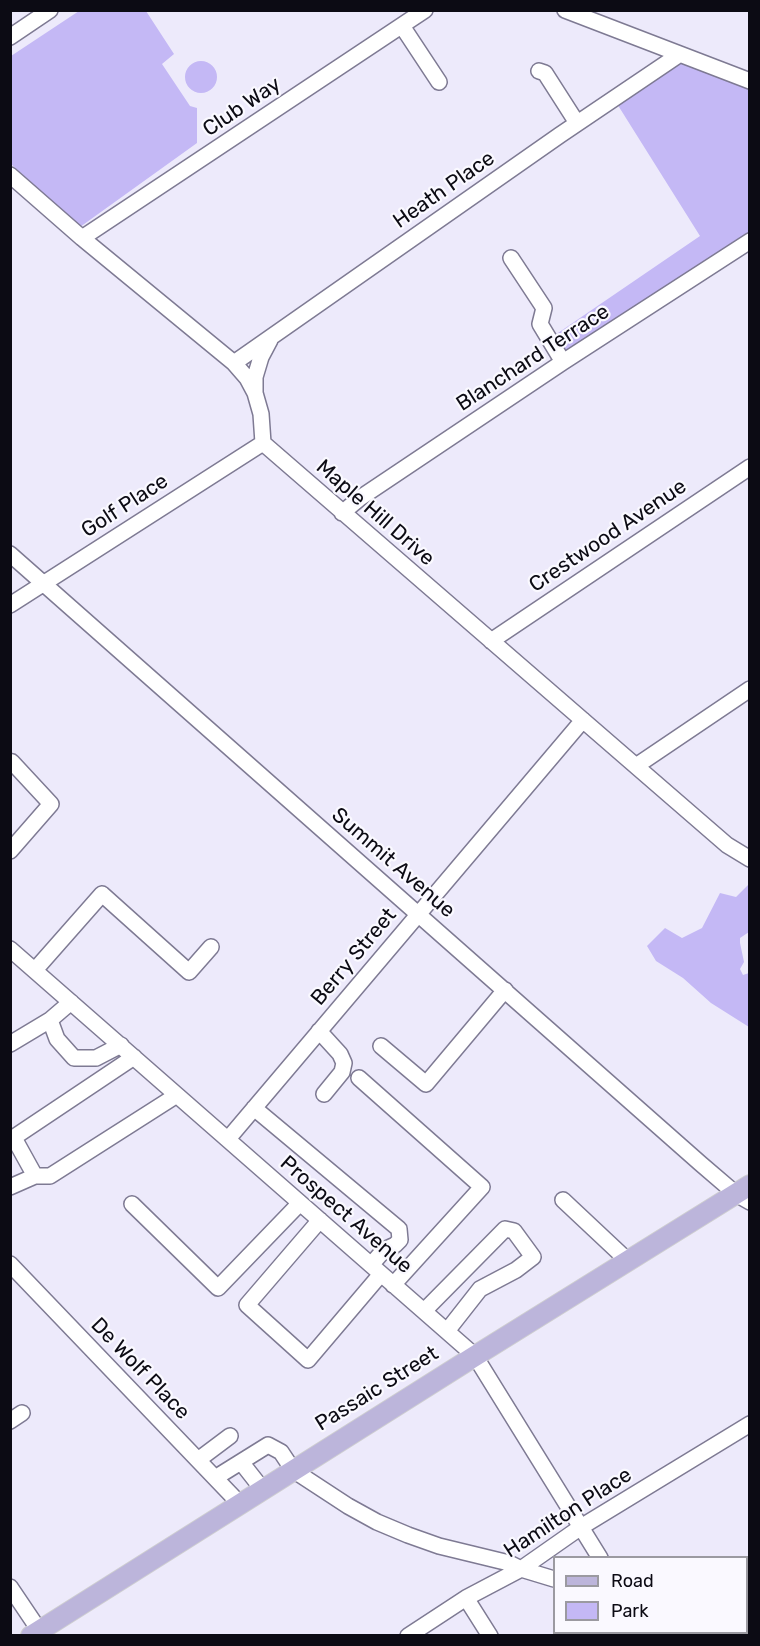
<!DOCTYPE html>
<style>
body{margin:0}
#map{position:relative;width:760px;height:1646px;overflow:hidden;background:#edeafb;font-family:Rubik,sans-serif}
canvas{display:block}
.frame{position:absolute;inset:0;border:12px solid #0c0b14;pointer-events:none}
.legend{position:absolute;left:553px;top:1556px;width:195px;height:78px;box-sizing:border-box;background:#faf9ff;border:2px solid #9b9aa1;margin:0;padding:8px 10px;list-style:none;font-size:18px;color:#0c0b14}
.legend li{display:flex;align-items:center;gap:12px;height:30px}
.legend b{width:30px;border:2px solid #9b9aa1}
</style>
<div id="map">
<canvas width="760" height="1646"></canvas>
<div class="frame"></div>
<ul class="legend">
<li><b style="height:8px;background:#bcb5db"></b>Road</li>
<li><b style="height:16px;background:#c4b8f5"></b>Park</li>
</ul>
</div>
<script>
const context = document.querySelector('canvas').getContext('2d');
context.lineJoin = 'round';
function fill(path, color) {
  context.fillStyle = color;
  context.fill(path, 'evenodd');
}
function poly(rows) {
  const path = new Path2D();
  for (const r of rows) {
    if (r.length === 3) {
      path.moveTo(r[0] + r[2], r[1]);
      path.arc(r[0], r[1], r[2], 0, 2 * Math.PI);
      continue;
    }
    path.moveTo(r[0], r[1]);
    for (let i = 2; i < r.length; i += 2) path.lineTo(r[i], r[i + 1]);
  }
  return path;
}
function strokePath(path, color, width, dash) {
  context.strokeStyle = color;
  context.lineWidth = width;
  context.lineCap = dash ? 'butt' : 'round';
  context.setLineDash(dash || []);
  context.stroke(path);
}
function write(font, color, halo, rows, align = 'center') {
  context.font = font + ' Rubik,sans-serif';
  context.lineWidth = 4.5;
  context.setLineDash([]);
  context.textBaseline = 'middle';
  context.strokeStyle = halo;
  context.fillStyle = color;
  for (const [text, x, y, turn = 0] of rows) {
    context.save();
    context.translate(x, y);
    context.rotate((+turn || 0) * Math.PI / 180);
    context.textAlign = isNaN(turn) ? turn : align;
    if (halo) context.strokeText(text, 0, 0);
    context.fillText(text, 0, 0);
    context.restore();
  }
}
fill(poly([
 [79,11,146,11,174,54,162,64,190,106,197,108,197,143,80,227,11,164,11,56],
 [680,54,749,81,749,241,717,262,712,256,568,353,555,335,700,236,614,99],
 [201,77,16],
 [749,884,749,932,740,938,740,943,744,962,740,969,743,975,749,973,749,1027,711,1003,683,978,656,961,647,946,665,928,682,938,702,928,720,893,736,897]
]), '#c4b8f5');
const minor = poly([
 [565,10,750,81],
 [402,26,439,82],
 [10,37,50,10],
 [539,71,545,73,577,123],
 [10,175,82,238,234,363,247,378,255,393,261,414,263,443,727,845,750,859],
 [82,238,425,10],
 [511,258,544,308,540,324,563,362],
 [234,363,560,135,680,54],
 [255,393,255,377,261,357,270,340],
 [342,513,360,498,563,362,750,241],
 [10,554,701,1164,736,1194,750,1202],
 [10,605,263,443],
 [491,641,750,467],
 [10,763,12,762,51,804,10,851],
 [636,766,750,689],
 [10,949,475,1356,600,1558],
 [35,970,102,894,189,972,211,947],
 [71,1002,50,1020,57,1039,74,1058,96,1058,121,1045],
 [319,1031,340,1054,344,1063,342,1072,324,1094],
 [10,1044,50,1020],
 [381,1046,426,1084,505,990],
 [359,1078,482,1187,393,1285],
 [254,1108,399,1229,400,1240,395,1245,384,1250,371,1265],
 [14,1138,35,1176],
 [228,1139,583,720],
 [10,1140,134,1057],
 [10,1187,35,1176,50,1176,177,1095],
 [563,1200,628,1261],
 [132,1204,218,1288,300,1203],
 [320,1220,247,1305,308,1360,381,1274],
 [10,1264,240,1504],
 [424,1311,505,1229,514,1231,533,1257,516,1270,480,1289,447,1331],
 [10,1421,22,1413],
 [198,1460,230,1436],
 [241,1462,263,1490],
 [215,1478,268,1445,281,1452,293,1470,348,1506,377,1522,408,1535,439,1546,509,1563,521,1569,554,1579],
 [10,1587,39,1630],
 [466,1598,490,1636],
 [647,1632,649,1636],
 [408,1636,466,1598,521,1569,581,1527,750,1424]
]);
const major = poly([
 [31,1636,475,1356,750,1185]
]);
strokePath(minor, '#7e7a93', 18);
strokePath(major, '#ceced0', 22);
strokePath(minor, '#fff', 15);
strokePath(major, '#bcb5db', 20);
write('21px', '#0c0b14', '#faf9ff', [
 ["Club Way",242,107,-34],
 ["Heath Place",444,190,-35],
 ["Blanchard Terrace",533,358,-33],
 ["Golf Place",125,506,-33],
 ["Maple Hill Drive",375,513,41],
 ["Crestwood Avenue",608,536,-34],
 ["Summit Avenue",393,863,41],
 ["Berry Street",354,957,-50],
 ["Prospect Avenue",346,1215,41],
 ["De Wolf Place",140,1369,46],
 ["Passaic Street",377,1389,-32],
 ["Hamilton Place",568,1513,-33]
]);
</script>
